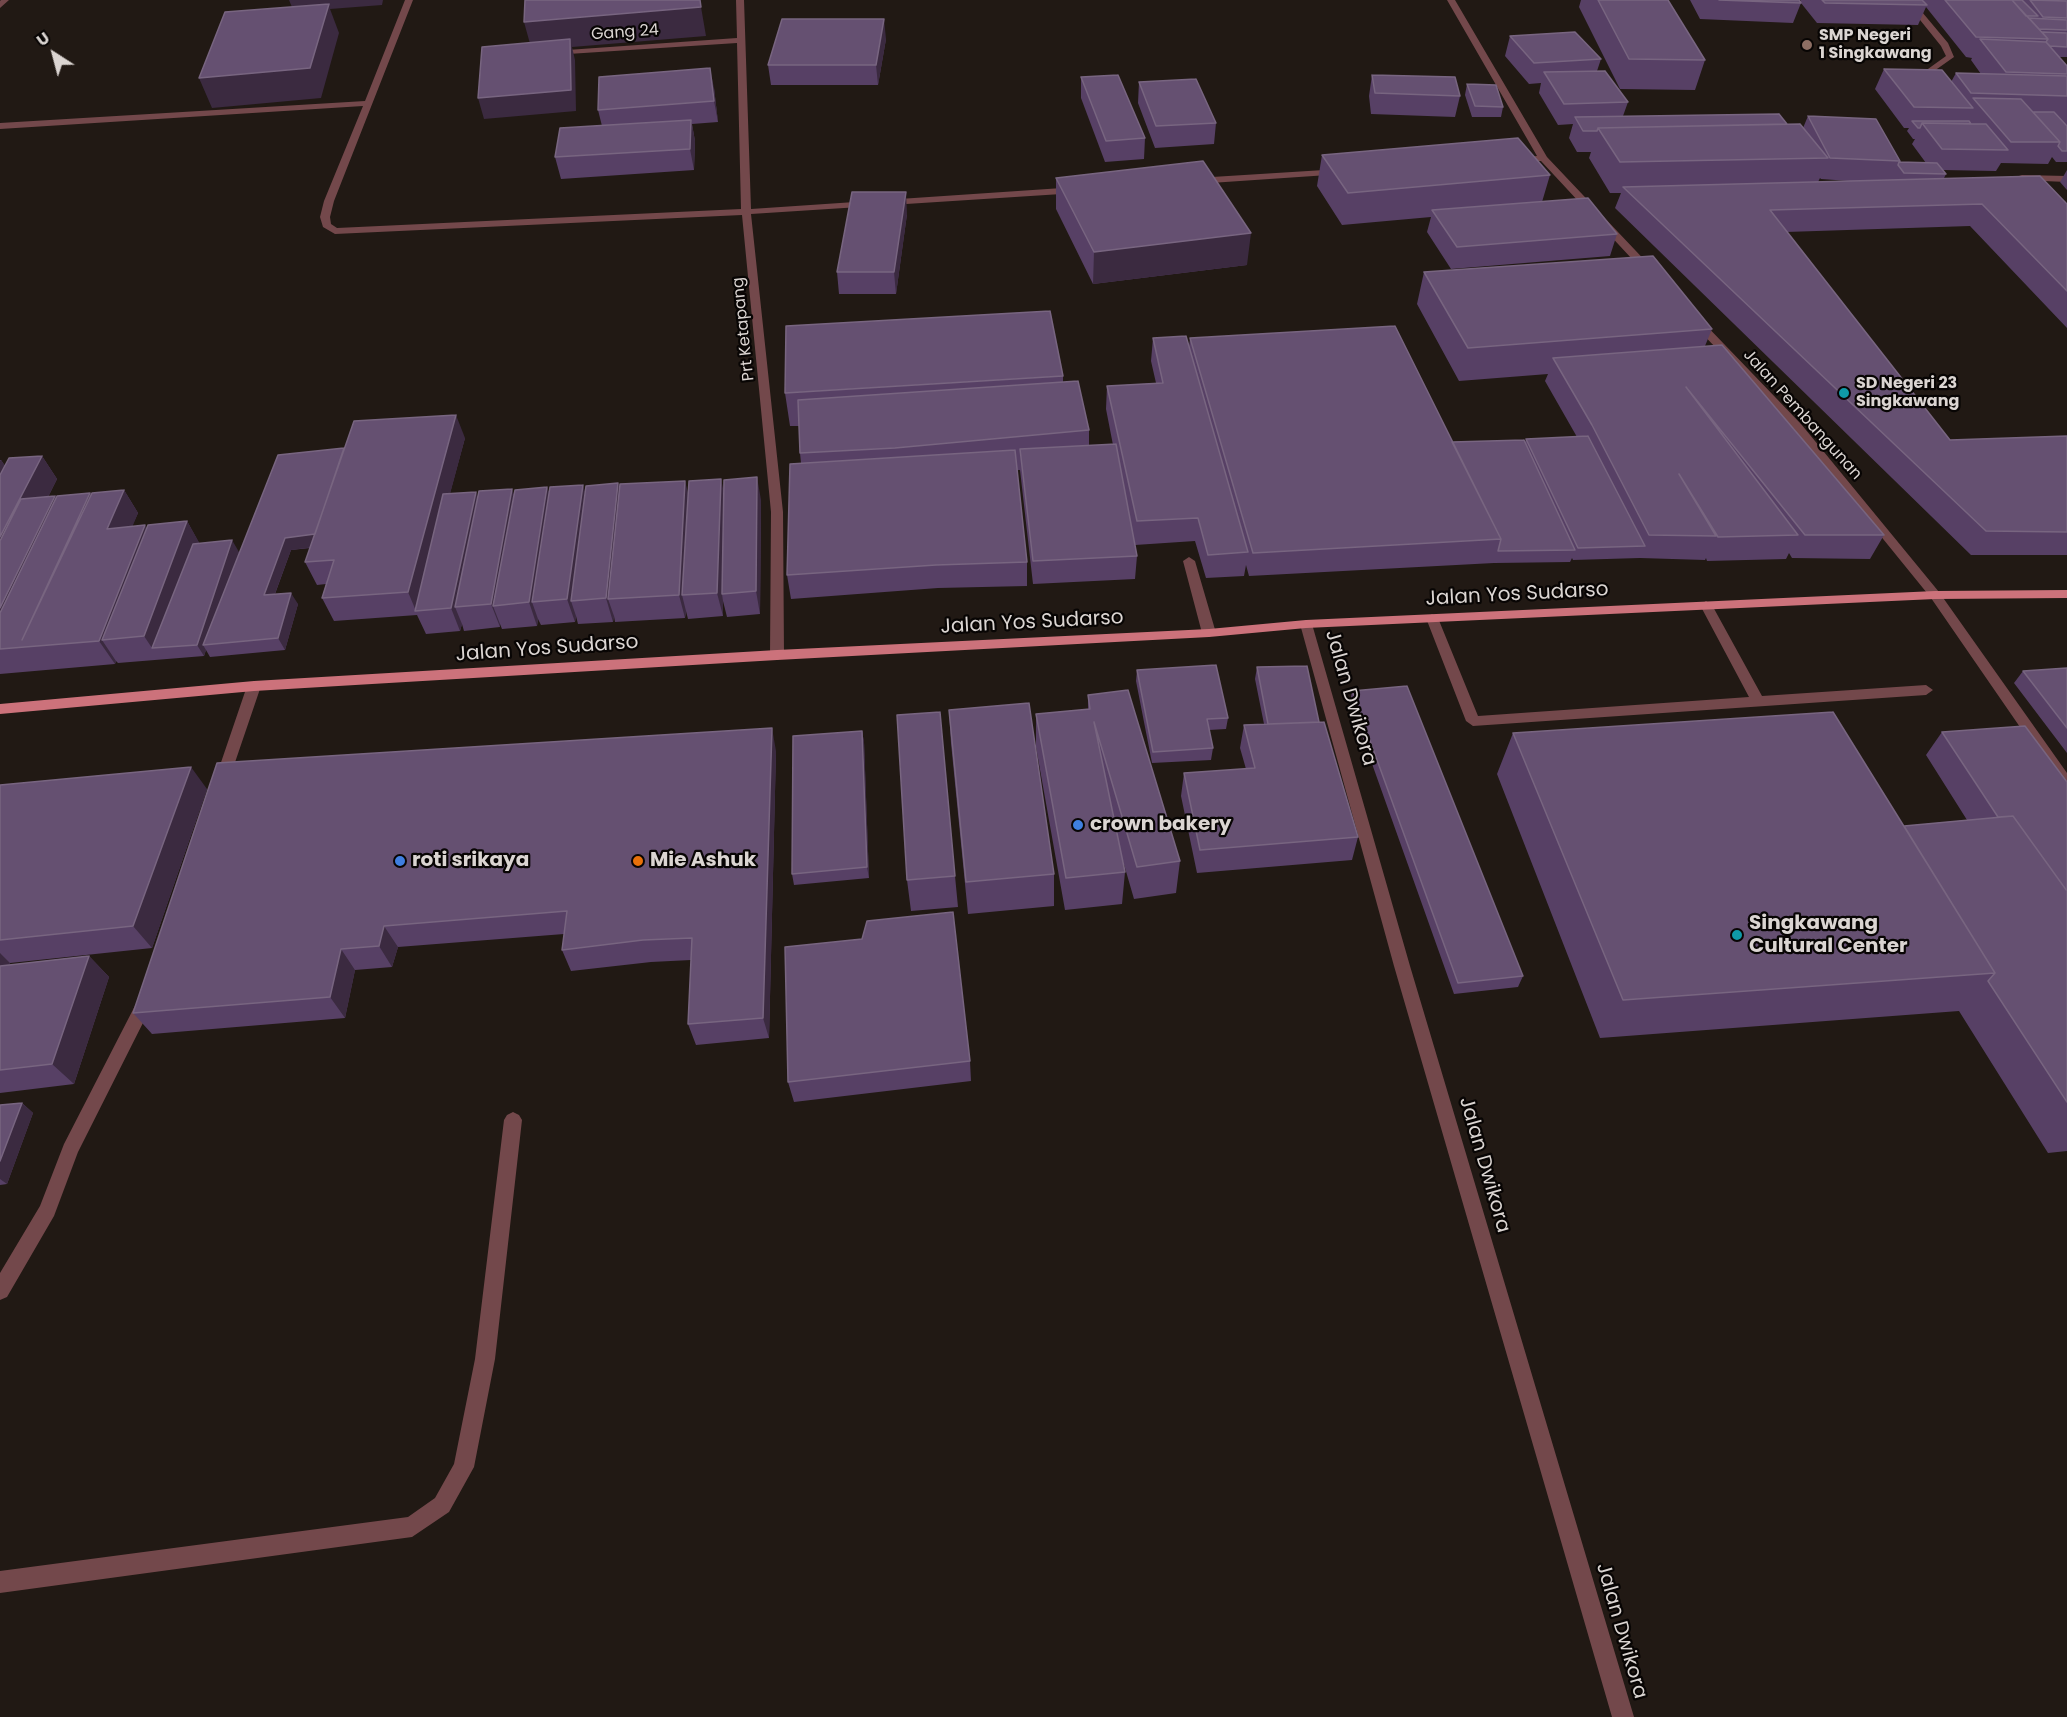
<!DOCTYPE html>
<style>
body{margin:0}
#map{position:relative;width:2067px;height:1717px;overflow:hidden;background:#211914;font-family:Poppins,sans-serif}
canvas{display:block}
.north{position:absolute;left:24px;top:24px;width:60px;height:60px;-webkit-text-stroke:4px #080504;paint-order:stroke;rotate:324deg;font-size:16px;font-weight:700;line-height:24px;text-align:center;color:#dbd5d2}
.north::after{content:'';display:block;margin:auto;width:21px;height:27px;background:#dbd5d2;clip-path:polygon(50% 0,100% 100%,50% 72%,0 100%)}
</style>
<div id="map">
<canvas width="2067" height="1717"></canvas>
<div class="north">U</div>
</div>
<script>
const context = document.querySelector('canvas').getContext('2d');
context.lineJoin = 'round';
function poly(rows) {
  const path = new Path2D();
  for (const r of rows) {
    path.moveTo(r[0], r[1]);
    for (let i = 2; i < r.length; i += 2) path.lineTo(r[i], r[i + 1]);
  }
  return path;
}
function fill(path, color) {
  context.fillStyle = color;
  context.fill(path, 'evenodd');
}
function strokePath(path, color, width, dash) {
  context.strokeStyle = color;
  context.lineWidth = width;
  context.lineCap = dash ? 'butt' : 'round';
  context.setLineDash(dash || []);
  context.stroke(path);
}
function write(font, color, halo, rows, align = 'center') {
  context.font = font + ' Poppins,sans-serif';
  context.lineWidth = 4.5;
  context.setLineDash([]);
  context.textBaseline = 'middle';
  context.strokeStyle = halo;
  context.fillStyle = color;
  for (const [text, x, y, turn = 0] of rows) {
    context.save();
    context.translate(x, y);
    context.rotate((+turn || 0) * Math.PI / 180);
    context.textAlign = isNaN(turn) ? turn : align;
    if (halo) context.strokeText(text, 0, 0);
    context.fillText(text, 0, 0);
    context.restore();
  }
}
fill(poly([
 [1904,0,1912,0,1948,43,1954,57,1917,83,1914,83,1914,79,1946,56,1941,46,1904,0],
 [1189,557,1195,561,1216,633,1209,637,1202,633,1183,561,1189,557],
 [1706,601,1712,605,1762,696,1926,685,1933,690,1926,695,1473,726,1466,721,1426,618,1432,614,1438,618,1478,716,1749,697,1700,605,1706,601]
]), '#73484b');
fill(poly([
 [1,0,9,0,0,8,0,1,1,0],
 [405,0,413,0,334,201,330,217,331,224,337,228,741,209,737,43,553,55,549,53,553,51,737,38,736,0,744,0,751,209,1077,187,1082,190,1077,193,751,214,783,512,784,655,782,658,777,660,770,655,771,512,742,215,335,234,323,227,320,217,324,201,363,106,0,129,0,123,365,101,405,0],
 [1447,0,1455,0,1547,157,1653,269,1653,273,1645,273,1541,161,1514,162,1514,158,1537,156,1447,0],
 [1340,169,1345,172,1343,174,1196,184,1191,181,1196,178,1340,169],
 [2022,175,2067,176,2067,182,2019,180,2019,176,2022,175],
 [1696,318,1700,319,1801,424,1939,592,2067,773,2067,789,2062,788,1931,598,1793,428,1692,323,1691,321,1696,318],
 [1306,620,1312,624,1410,966,1634,1717,1612,1717,1394,966,1300,624,1306,620],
 [254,681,261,686,229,780,227,784,217,784,215,780,247,686,254,681],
 [146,994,152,996,154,1001,78,1152,54,1216,7,1297,0,1300,0,1273,40,1206,64,1144,140,996,146,994],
 [513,1112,519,1115,522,1120,495,1359,474,1467,449,1512,412,1537,0,1593,0,1571,408,1517,435,1498,454,1464,475,1359,504,1120,507,1115,513,1112]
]), '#73484b');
fill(poly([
 [2067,590,2067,598,1935,599,1306,628,1209,637,777,660,254,691,0,714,0,704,254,681,777,650,1209,629,1306,620,1935,591,2067,590]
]), '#cc727b');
fill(poly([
 [1581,0,1668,0,1705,60,1695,90,1620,89,1579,7],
 [1690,0,1799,0,1800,1,1801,0,1922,0,1923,1,1923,0,2067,0,2067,57,2059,57,2067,66,2067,162,2056,162,2052,157,2048,164,2001,163,1996,171,1943,170,1946,174,1944,178,2067,204,2067,328,1970,226,1786,232,1950,440,2067,436,2067,555,1971,555,1615,208,1621,193,1610,193,1589,158,1591,152,1577,152,1569,138,1573,124,1558,125,1539,93,1541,83,1529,84,1505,56,1510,36,1601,59,1597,71,1628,102,1623,116,1787,124,1803,128,1808,116,1876,119,1899,162,1926,163,1912,144,1915,139,1913,139,1907,131,1909,128,1904,128,1875,89,1884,69,1951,82,1956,73,1981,74,1971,60,1972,58,1966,57,1926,7,1918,25,1817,23,1801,3,1793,23,1700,19],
 [1820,178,1821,179,1849,181,1818,182],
 [886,39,878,85,771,85,768,65],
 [1372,75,1460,96,1455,117,1371,114,1369,96],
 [1081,77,1145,138,1144,159,1105,162,1081,98],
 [1139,82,1216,123,1214,144,1155,148,1138,103],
 [1467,84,1503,107,1501,117,1472,117,1465,95],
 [714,88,718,122,692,124,695,141,694,170,561,179,555,157,602,126,598,110],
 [1322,155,1550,175,1542,202,1617,234,1610,256,1451,269,1427,232,1431,217,1342,225,1317,186],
 [2067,170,2067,190,2060,182],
 [1056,178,1247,265,1093,284,1056,209],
 [907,214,896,294,839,294,837,272],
 [1424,272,1712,329,1705,346,1884,535,1870,559,1792,558,1789,553,1786,559,1707,561,1706,558,1705,560,1640,558,1573,560,1572,558,1570,562,1494,563,1249,576,1246,565,1244,576,1206,578,1195,541,1135,545,1137,556,1135,579,1033,584,1020,470,1017,470,1027,562,1027,586,938,588,791,599,787,575,801,463,800,453,799,426,790,426,785,393,1063,376,1063,382,1089,430,1089,446,1113,445,1106,409,1107,386,1156,383,1151,361,1153,338,1189,347,1190,338,1452,442,1525,442,1526,439,1577,437,1545,381,1548,374,1459,381,1417,304],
 [465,438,450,493,478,498,514,494,547,487,549,493,620,489,688,493,724,492,761,500,760,614,727,617,723,601,723,616,688,619,686,611,685,618,615,622,614,616,613,622,578,624,576,616,575,622,541,625,538,619,537,626,502,629,500,624,500,627,464,631,462,624,460,631,426,634,417,615,334,621,322,598,326,584,317,585,305,562,310,548,291,550,275,594,298,604,285,650,210,657,206,650,204,656,118,663,116,661,115,664,0,674,0,460,1,460,5,466,42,456,57,479,48,497,55,496,56,498,90,493,91,495,124,490,138,513,132,526,147,528,187,521,199,543,239,552,235,564],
 [1257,667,1319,722,1358,837,1352,860,1197,873,1181,796,1184,773,1246,769,1240,748,1244,725,1264,724,1255,679],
 [2067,668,2067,753,2014,683,2023,671],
 [1137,670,1228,718,1226,729,1209,730,1213,748,1211,760,1152,763,1136,681],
 [1352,691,1523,976,1518,987,1454,994,1350,702],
 [1088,695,1180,861,1176,893,1134,899,1123,861,1125,872,1122,904,1065,910,1036,747,1036,714,1088,709],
 [949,710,1054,874,1054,906,968,914,951,743],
 [862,731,864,742,869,878,794,885,792,874],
 [1942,732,2067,782,2067,1151,2048,1153,1959,1011,1600,1038,1497,774,1513,733,1904,826,1967,820,1926,755],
 [776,751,769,1038,696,1045,688,1024,691,960,651,962,571,971,562,950,564,934,398,947,392,967,355,970,345,1018,152,1034,133,1013],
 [0,785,207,789,152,948,10,963,9,965,89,956,109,977,74,1084,0,1093],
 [955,876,958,907,911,911,907,880],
 [862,939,970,1061,971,1081,794,1102,788,1082],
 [22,1103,33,1113,7,1184,0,1185,0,1105]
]), '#574065');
fill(poly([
 [289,0,383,0,382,5,330,9,339,33,321,98,212,108,199,78,294,12],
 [701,7,706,36,572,47,575,60,576,111,484,119,478,98,532,51,524,22],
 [884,19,886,39,878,85,876,65],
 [710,68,714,88,718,122,714,101],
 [691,120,695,141,694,170,690,149],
 [906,192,907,214,896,294,894,272],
 [1251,233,1247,265,1093,284,1094,252],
 [456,415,465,438,419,610,416,611,408,592],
 [42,456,57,479,0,594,0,537],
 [1,460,17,483,0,516,0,461],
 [757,477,761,500,760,614,756,591],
 [721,479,726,502,722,594,723,601,723,616,717,593],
 [685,481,691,504,682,595,686,611,685,618,679,595],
 [618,483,625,507,608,599,614,616,613,622,606,598],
 [583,485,590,508,571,601,576,616,575,622,567,599],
 [547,487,555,511,532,602,538,619,537,626,529,602],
 [512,489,520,512,493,606,500,624,500,627,491,604],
 [124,490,138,513,122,552,107,529],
 [476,492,484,515,455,607,462,624,460,631,451,608],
 [90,493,104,516,22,640],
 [55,496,70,519,0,649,0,608],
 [187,521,200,544,152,648,144,636],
 [145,525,159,548,102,640,116,661,115,664,99,641],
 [316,534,322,546,291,550,270,607,264,595,285,538],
 [232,540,239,552,208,645,203,645,206,650,204,656,197,645],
 [291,593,298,604,285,650,278,638],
 [772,728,776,751,769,1038,763,1018],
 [862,731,864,742,869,878,867,867],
 [191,767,207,789,152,948,133,926],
 [384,926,398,947,392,967,379,946],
 [341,949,355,970,345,1018,330,997],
 [0,953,10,963,2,980,0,979],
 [89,956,109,977,74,1084,52,1064],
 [22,1103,33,1113,7,1184,0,1179,0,1161]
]), '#3b2a40');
const building = poly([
 [525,0,700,0,701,7,524,22,525,0],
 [1598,0,1668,0,1705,60,1629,59,1598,0],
 [1719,0,1799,0,1801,3,1719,0],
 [1822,0,1922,0,1927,5,1825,3,1822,0],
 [1945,0,2012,0,2048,39,1976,37,1945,0],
 [2012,0,2022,0,2038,16,2026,16,2012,0],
 [2030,0,2067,1,2067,18,2043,17,2030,0],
 [329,4,310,68,199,78,225,12,329,4],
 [2029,18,2067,20,2067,30,2039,29,2029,18],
 [782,19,884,19,876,65,768,65,782,19],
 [1575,32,1601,59,1534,63,1510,36,1575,32],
 [2042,32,2067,33,2067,47,2050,46,2046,42,2048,39,2042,32],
 [570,39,571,90,478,98,482,47,570,39],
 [1980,39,2046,42,2067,66,2067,74,2006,72,1980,39],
 [710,68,714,101,598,110,599,77,710,68],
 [1884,69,1942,70,1973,108,1914,107,1884,69],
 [1605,71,1628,102,1564,104,1544,72,1605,71],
 [1956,73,2067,76,2067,96,1971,93,1956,73],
 [1118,75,1145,138,1106,141,1081,77,1118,75],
 [1372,75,1455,77,1460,96,1375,93,1372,75],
 [1196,79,1216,123,1156,126,1139,82,1196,79],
 [1467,84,1496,85,1503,107,1475,106,1467,84],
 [1973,98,2021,99,2060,142,2011,142,1973,98],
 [2033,112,2054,112,2067,126,2067,151,2062,151,2058,146,2060,142,2033,112],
 [1779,114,1787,124,1598,128,1597,131,1583,131,1575,117,1779,114],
 [1808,116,1876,119,1900,161,1830,158,1808,116],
 [691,120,690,149,555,157,560,128,691,120],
 [1912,121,1969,121,1971,124,1922,123,1920,128,1918,128,1912,121],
 [1922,123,1986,124,2008,150,1942,149,1922,123],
 [1800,124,1828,158,1620,162,1598,128,1800,124],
 [1518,138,1550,175,1348,193,1322,155,1518,138],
 [1203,161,1251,233,1094,252,1056,178,1203,161],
 [1899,162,1937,163,1946,174,1904,173,1898,165,1899,162],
 [2040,176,2067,204,2067,291,1982,204,1770,210,1950,440,2067,436,2067,532,1986,531,1623,187,2040,176],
 [852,192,906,192,894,272,837,272,852,192],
 [1588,198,1617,234,1457,247,1432,210,1588,198],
 [1653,256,1712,329,1468,348,1424,272,1653,256],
 [1050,311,1063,376,785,393,786,326,1050,311],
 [1395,326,1501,539,1253,553,1190,338,1395,326],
 [1186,336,1248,552,1208,555,1198,518,1137,521,1107,386,1163,383,1153,338,1186,336],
 [1722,345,1884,535,1805,535,1686,387,1798,535,1718,537,1679,474,1716,536,1649,535,1592,425,1553,358,1722,345],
 [1078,381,1089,430,895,448,800,453,798,400,1078,381],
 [456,415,408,592,322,598,334,560,305,562,354,421,456,415],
 [1588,436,1645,546,1578,548,1526,439,1588,436],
 [1524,440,1575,550,1498,551,1501,539,1452,442,1524,440],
 [1116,444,1137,556,1033,561,1020,449,1116,444],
 [344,448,315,534,285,538,264,595,291,593,278,638,203,645,278,455,344,448],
 [1015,450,1027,562,936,565,787,575,790,464,1015,450],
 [42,456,0,537,0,475,9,458,42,456],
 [757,477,756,591,722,594,724,480,757,477],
 [721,479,717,593,682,595,689,481,721,479],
 [685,481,679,595,608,599,620,484,685,481],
 [618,483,606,598,571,601,586,486,618,483],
 [583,485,567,599,532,602,550,487,583,485],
 [547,487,529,602,493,606,515,490,547,487],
 [512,489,491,604,455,607,479,491,512,489],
 [124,490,107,529,145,525,99,641,0,649,0,613,57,496,90,493,22,640,92,493,124,490],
 [476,492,451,608,415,611,443,494,476,492],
 [55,496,0,608,0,541,21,499,55,496],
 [187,521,144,636,102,640,148,525,187,521],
 [232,540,197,645,152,648,193,544,232,540],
 [1216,665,1228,718,1207,719,1213,748,1153,752,1137,670,1216,665],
 [1307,666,1319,722,1268,724,1257,667,1307,666],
 [2067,668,2067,728,2023,671,2067,668],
 [1407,686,1523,976,1458,983,1352,691,1407,686],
 [1128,690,1180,861,1137,867,1094,722,1125,872,1066,878,1036,714,1090,709,1088,695,1128,690],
 [1029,703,1054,874,966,882,949,710,1029,703],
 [940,712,955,876,907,880,897,715,940,712],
 [1833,712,1995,973,1623,1000,1513,733,1833,712],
 [1324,722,1358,837,1200,850,1184,773,1255,768,1244,725,1324,722],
 [2025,726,2067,782,2067,891,2013,816,1998,817,1942,732,2025,726],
 [772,728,763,1018,688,1024,692,938,643,940,562,950,567,911,384,926,379,946,341,949,330,997,133,1013,217,763,772,728],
 [862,731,867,867,792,874,793,736,862,731],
 [191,767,133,926,0,940,0,785,191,767],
 [2013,816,2067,891,2067,1102,1988,981,1995,973,1904,826,2013,816],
 [953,912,970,1061,788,1082,785,947,862,939,867,921,953,912],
 [89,956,52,1064,0,1070,0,966,89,956],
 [22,1103,0,1161,0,1105,22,1103]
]);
fill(building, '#655071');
strokePath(building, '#786580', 1.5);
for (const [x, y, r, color] of [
 [1807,45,6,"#8d6e63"],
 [1844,393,6,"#0f9aa8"],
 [1078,825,6,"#3f7fe0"],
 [400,861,6,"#3f7fe0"],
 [638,861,6,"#e8710a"],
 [1737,935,6,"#0f9aa8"]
]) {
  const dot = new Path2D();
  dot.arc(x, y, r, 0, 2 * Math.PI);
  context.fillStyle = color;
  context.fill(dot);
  strokePath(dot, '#080504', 2);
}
write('16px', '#dbd5d2', '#080504', [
 ["Gang 24",625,33,-4],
 ["Prt Ketapang",744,329,-96],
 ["Jalan Pembangunan",1802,415,48]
]);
write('bold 16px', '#dbd5d2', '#080504', [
 ["SMP Negeri",1819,36],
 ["1 Singkawang",1819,54],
 ["SD Negeri 23",1856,384],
 ["Singkawang",1856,402]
], 'left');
write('20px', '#dbd5d2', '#080504', [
 ["Jalan Yos Sudarso",1517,595,-3],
 ["Jalan Yos Sudarso",1032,623,-3],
 ["Jalan Yos Sudarso",547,649,-4],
 ["Jalan Dwikora",1350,698,74],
 ["Jalan Dwikora",1484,1165,74],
 ["Jalan Dwikora",1621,1631,74]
]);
write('bold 20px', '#dbd5d2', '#080504', [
 ["crown bakery",1090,825],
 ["roti srikaya",412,861],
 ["Mie Ashuk",650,861],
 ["Singkawang",1749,924],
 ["Cultural Center",1749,947]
], 'left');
</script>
